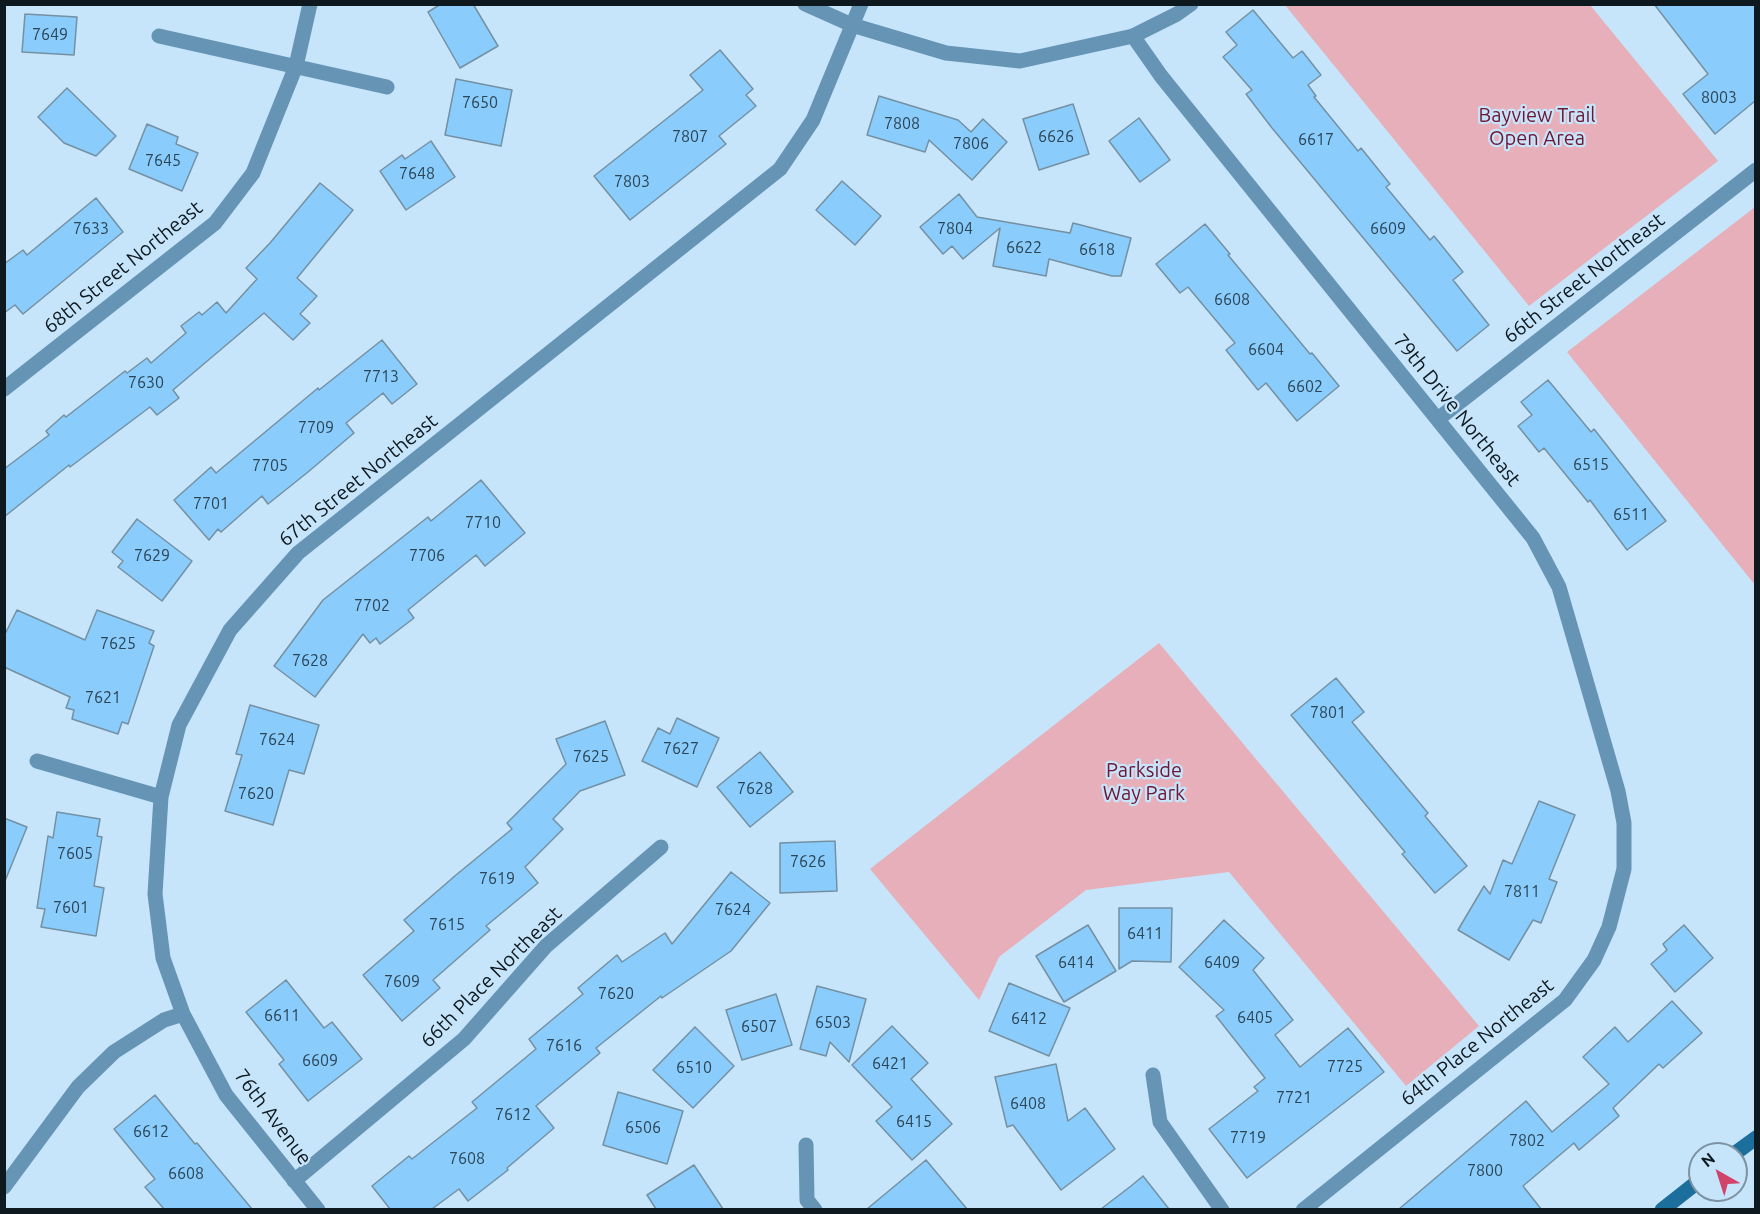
<!DOCTYPE html>
<style>
body{margin:0}
#map{position:relative;width:1760px;height:1214px;overflow:hidden;background:#c7e5fa;font-family:Ubuntu,sans-serif}
canvas{display:block}
.frame{position:absolute;inset:0;border:6px solid #0d181f;pointer-events:none}
.north{position:absolute;left:1688px;top:1142px;width:60px;height:60px;box-sizing:border-box;background:#c7e5fa;border:2px solid #7d93a2;border-radius:50%;rotate:321deg;font-size:16px;font-weight:700;line-height:24px;text-align:center;color:#0d181f}
.north::after{content:'';display:block;margin:auto;width:21px;height:27px;background:#d2436c;clip-path:polygon(50% 0,100% 100%,50% 72%,0 100%)}
</style>
<div id="map">
<canvas width="1760" height="1214"></canvas>
<div class="frame"></div>
<div class="north">N</div>
</div>
<script>
const context = document.querySelector('canvas').getContext('2d');
context.lineJoin = 'round';
function fill(path, color) {
  context.fillStyle = color;
  context.fill(path, 'evenodd');
}
function poly(rows) {
  const path = new Path2D();
  for (const r of rows) {
    path.moveTo(r[0], r[1]);
    for (let i = 2; i < r.length; i += 2) path.lineTo(r[i], r[i + 1]);
  }
  return path;
}
function strokePath(path, color, width, dash) {
  context.strokeStyle = color;
  context.lineWidth = width;
  context.lineCap = dash ? 'butt' : 'round';
  context.setLineDash(dash || []);
  context.stroke(path);
}
function write(font, color, halo, rows, align = 'center') {
  context.font = font + ' Ubuntu,sans-serif';
  context.lineWidth = 4.5;
  context.setLineDash([]);
  context.textBaseline = 'middle';
  context.strokeStyle = halo;
  context.fillStyle = color;
  for (const [text, x, y, turn = 0] of rows) {
    context.save();
    context.translate(x, y);
    context.rotate((+turn || 0) * Math.PI / 180);
    context.textAlign = isNaN(turn) ? turn : align;
    if (halo) context.strokeText(text, 0, 0);
    context.fillText(text, 0, 0);
    context.restore();
  }
}
fill(poly([
 [1285,5,1590,5,1718,161,1529,306],
 [1755,207,1756,208,1755,585,1567,352],
 [1159,643,1479,1026,1406,1086,1229,872,1086,890,999,957,979,1000,870,869]
]), '#e6afb9');
const building = poly([
 [441,4,473,4,498,46,460,68,428,12,441,4],
 [1654,4,1755,4,1755,101,1715,134,1683,94,1708,74,1654,4],
 [1253,10,1293,58,1302,51,1321,75,1308,85,1316,96,1314,97,1358,151,1361,148,1390,184,1386,187,1430,240,1434,236,1463,272,1453,280,1489,325,1457,351,1272,128,1246,94,1252,90,1223,57,1237,45,1226,32,1253,10],
 [25,14,77,17,74,55,22,52,25,14],
 [720,50,753,89,746,95,756,106,719,136,726,144,630,220,594,176,703,90,690,75,720,50],
 [456,79,512,90,501,146,445,135,456,79],
 [67,88,116,136,96,156,64,143,38,117,67,88],
 [879,96,958,120,971,132,983,119,1007,142,972,180,929,140,925,152,867,135,879,96],
 [1073,104,1089,154,1039,170,1023,119,1073,104],
 [1139,118,1170,160,1140,182,1109,141,1139,118],
 [147,124,178,137,176,144,198,153,182,191,129,169,147,124],
 [431,141,455,177,406,210,380,171,402,155,405,159,431,141],
 [842,181,881,216,855,245,816,210,842,181],
 [320,183,353,210,297,278,317,296,300,314,310,323,293,340,264,313,173,390,179,398,157,415,150,407,70,467,69,465,4,517,4,469,49,435,46,431,64,415,66,417,125,371,127,373,147,358,151,363,186,333,181,326,199,312,202,315,217,302,226,313,257,279,246,268,270,243,320,183],
 [959,194,977,217,1070,233,1073,223,1131,238,1121,276,1112,276,1049,259,1046,276,993,266,1000,228,963,259,952,246,943,254,920,227,959,194],
 [96,198,123,232,23,314,15,305,4,313,4,264,23,250,27,255,96,198],
 [1205,224,1230,254,1228,255,1310,354,1312,353,1339,386,1297,421,1266,383,1258,390,1226,350,1235,343,1188,287,1180,293,1156,264,1205,224],
 [382,340,417,384,392,404,383,393,346,423,354,433,308,472,268,504,262,496,221,532,218,529,209,540,174,500,211,467,216,473,318,388,319,390,382,340],
 [1548,380,1591,432,1594,429,1666,521,1627,550,1590,500,1588,502,1544,448,1539,452,1518,426,1532,415,1521,402,1548,380],
 [481,480,525,533,485,566,476,555,408,610,414,618,380,644,376,638,370,643,363,634,315,697,274,666,323,600,428,517,431,521,481,480],
 [137,519,192,561,162,601,118,567,123,561,112,552,137,519],
 [17,610,85,640,97,610,154,631,149,643,154,646,128,724,122,722,118,734,72,719,74,710,66,708,70,697,4,667,4,636,17,610],
 [1336,678,1364,712,1352,722,1428,813,1425,816,1467,866,1435,893,1402,854,1405,852,1291,715,1336,678],
 [250,705,319,725,304,774,289,770,273,825,225,811,242,755,236,754,250,705],
 [677,718,719,738,697,787,642,761,658,728,670,734,677,718],
 [605,721,625,775,580,791,553,819,563,829,525,867,538,883,486,926,490,930,433,980,440,988,402,1021,363,975,414,931,404,920,456,875,512,829,507,823,566,764,556,739,605,721],
 [760,752,793,792,750,827,717,787,760,752],
 [1539,801,1575,815,1549,879,1557,882,1541,923,1533,920,1509,960,1458,930,1484,886,1490,894,1503,860,1512,864,1539,801],
 [57,812,100,819,97,836,102,837,94,886,104,888,96,936,41,927,45,909,37,908,48,836,53,838,57,812],
 [4,818,27,827,5,881,4,881,4,818],
 [835,841,837,891,780,893,780,843,835,841],
 [731,872,770,903,731,951,662,998,661,996,596,1048,600,1053,536,1106,554,1128,507,1168,508,1170,468,1201,459,1189,432,1209,390,1209,372,1186,409,1156,412,1159,477,1108,472,1102,536,1049,529,1039,583,994,578,988,617,955,622,962,665,933,672,944,731,872],
 [1119,908,1172,908,1171,962,1132,961,1119,969,1119,908],
 [1224,920,1264,958,1253,970,1293,1020,1275,1035,1300,1067,1348,1028,1384,1072,1247,1178,1209,1129,1258,1091,1254,1087,1265,1078,1216,1016,1224,1010,1179,967,1224,920],
 [1088,925,1116,971,1064,1002,1036,956,1088,925],
 [1684,925,1713,958,1675,992,1651,964,1667,950,1663,944,1684,925],
 [286,980,324,1028,332,1022,362,1059,308,1101,279,1064,284,1060,246,1012,286,980],
 [1009,983,1070,1008,1049,1056,989,1031,1009,983],
 [817,986,866,999,849,1062,830,1042,826,1056,800,1049,817,986],
 [776,994,792,1045,742,1060,726,1010,776,994],
 [1672,1001,1702,1033,1663,1068,1659,1064,1613,1108,1619,1116,1579,1150,1574,1143,1523,1186,1541,1209,1399,1209,1526,1101,1552,1132,1609,1084,1583,1057,1615,1027,1628,1042,1672,1001],
 [892,1026,928,1063,911,1079,952,1124,912,1160,876,1121,892,1107,852,1065,892,1026],
 [695,1027,734,1066,693,1108,653,1070,695,1027],
 [1056,1064,1068,1121,1085,1108,1115,1149,1061,1190,1013,1125,1007,1127,995,1077,1056,1064],
 [618,1092,683,1111,667,1164,603,1145,618,1092],
 [155,1095,195,1144,197,1143,252,1209,164,1209,145,1187,155,1179,114,1129,155,1095],
 [926,1160,967,1209,867,1209,926,1160],
 [694,1165,723,1209,656,1209,647,1195,694,1165],
 [1143,1176,1169,1209,1101,1209,1131,1186,1143,1176]
]);
fill(building, '#8acdfc');
strokePath(building, '#7490a3', 1.5);
strokePath(poly([
 [159,36,387,87],
 [1133,36,1161,76,1533,538,1559,587,1618,791,1624,823,1624,869,1609,927,1594,960,1565,1000,1303,1210],
 [4,389,215,223,253,173,296,66,310,4],
 [1438,419,1756,170],
 [37,761,161,797],
 [183,1014,226,1095,318,1210],
 [1153,1075,1160,1122,1222,1210],
 [806,1145,807,1200,815,1210],
 [294,1181,464,1039,546,946,661,847],
 [4,1187,78,1087,114,1052,164,1020,183,1014,163,958,155,894,161,797,179,725,230,630,298,553,780,169,813,120,861,4]
]), '#6694b5', 15);
strokePath(poly([
 [805,4,852,25,946,53,1020,61,1133,36,1177,14,1191,4]
]), '#6694b5', 15);
strokePath(poly([
 [1734,1154,1756,1138],
 [1662,1210,1700,1180]
]), '#1c6e9d', 15);
write('16px', '#2c4556', null, [
 ["7649",50,35],
 ["8003",1719,98],
 ["7650",480,103],
 ["7808",902,124],
 ["7807",690,137],
 ["6626",1056,137],
 ["6617",1316,140],
 ["7806",971,144],
 ["7645",163,161],
 ["7648",417,174],
 ["7803",632,182],
 ["7633",91,229],
 ["7804",955,229],
 ["6609",1388,229],
 ["6622",1024,248],
 ["6618",1097,250],
 ["6608",1232,300],
 ["6604",1266,350],
 ["7713",381,377],
 ["7630",146,383],
 ["6602",1305,387],
 ["7709",316,428],
 ["6515",1591,465],
 ["7705",270,466],
 ["7701",211,504],
 ["6511",1631,515],
 ["7710",483,523],
 ["7629",152,556],
 ["7706",427,556],
 ["7702",372,606],
 ["7625",118,644],
 ["7628",310,661],
 ["7621",103,698],
 ["7801",1328,713],
 ["7624",277,740],
 ["7627",681,749],
 ["7625",591,757],
 ["7628",755,789],
 ["7620",256,794],
 ["7605",75,854],
 ["7626",808,862],
 ["7619",497,879],
 ["7811",1522,892],
 ["7601",71,908],
 ["7624",733,910],
 ["7615",447,925],
 ["6411",1145,934],
 ["6414",1076,963],
 ["6409",1222,963],
 ["7609",402,982],
 ["7620",616,994],
 ["6611",282,1016],
 ["6405",1255,1018],
 ["6412",1029,1019],
 ["6503",833,1023],
 ["6507",759,1027],
 ["7616",564,1046],
 ["6609",320,1061],
 ["6421",890,1064],
 ["7725",1345,1067],
 ["6510",694,1068],
 ["7721",1294,1098],
 ["6408",1028,1104],
 ["7612",513,1115],
 ["6415",914,1122],
 ["6506",643,1128],
 ["6612",151,1132],
 ["7719",1248,1138],
 ["7802",1527,1141],
 ["7608",467,1159],
 ["7800",1485,1171],
 ["6608",186,1174]
]);
write('20px', '#701533', '#c7e5fa', [
 ["Bayview Trail",1537,115],
 ["Open Area",1537,138],
 ["Parkside",1144,770],
 ["Way Park",1144,793]
]);
write('20px', '#0d181f', '#c7e5fa', [
 ["68th Street Northeast",123,267,-39],
 ["66th Street Northeast",1584,278,-38],
 ["79th Drive Northeast",1457,410,51],
 ["67th Street Northeast",358,480,-39],
 ["66th Place Northeast",491,977,-45],
 ["64th Place Northeast",1477,1042,-39],
 ["76th Avenue",273,1117,53]
]);
</script>
